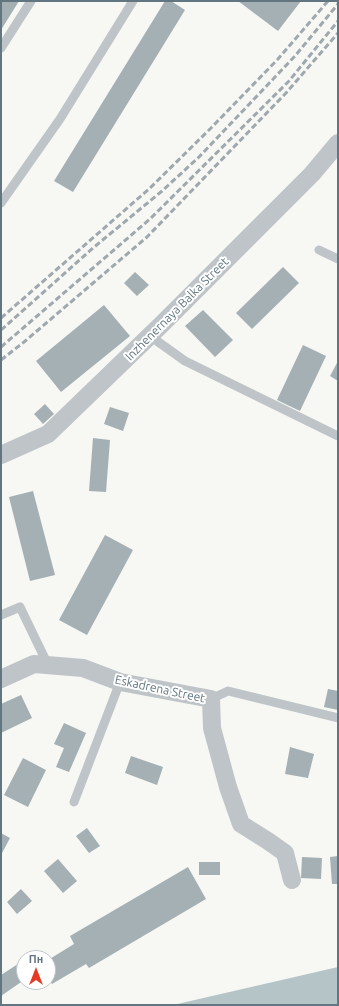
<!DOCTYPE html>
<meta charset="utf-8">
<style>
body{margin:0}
#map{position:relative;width:339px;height:1006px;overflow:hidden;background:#f7f7f4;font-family:Ubuntu,sans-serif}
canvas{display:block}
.frame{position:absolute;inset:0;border:2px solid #617680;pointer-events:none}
.north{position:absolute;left:16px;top:950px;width:40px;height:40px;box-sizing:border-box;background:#fff;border:1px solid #c0c8cc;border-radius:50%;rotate:0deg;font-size:11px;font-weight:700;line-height:16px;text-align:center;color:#617680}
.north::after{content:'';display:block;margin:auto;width:14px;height:18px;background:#e73a24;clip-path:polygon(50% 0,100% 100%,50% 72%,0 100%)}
</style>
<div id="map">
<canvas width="339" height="1006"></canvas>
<div class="frame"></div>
<div class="north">Пн</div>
</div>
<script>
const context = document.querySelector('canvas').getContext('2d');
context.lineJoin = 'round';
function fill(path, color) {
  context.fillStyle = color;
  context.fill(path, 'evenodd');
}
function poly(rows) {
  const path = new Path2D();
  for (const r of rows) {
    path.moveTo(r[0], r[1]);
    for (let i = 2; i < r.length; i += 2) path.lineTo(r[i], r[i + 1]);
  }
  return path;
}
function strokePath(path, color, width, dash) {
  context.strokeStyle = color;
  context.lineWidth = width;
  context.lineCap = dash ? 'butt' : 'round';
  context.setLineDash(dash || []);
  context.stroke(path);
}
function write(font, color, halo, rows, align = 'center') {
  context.font = font + ' Ubuntu,sans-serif';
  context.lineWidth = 4;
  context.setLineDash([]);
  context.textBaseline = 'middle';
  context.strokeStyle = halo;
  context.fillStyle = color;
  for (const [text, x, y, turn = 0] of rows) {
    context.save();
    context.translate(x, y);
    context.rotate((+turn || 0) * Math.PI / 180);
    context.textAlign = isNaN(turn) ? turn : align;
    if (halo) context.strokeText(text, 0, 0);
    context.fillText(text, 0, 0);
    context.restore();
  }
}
fill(poly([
 [338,967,338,1005,173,1005]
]), '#b5c5c7');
fill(poly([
 [1,1,19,1,1,30],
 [165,1,171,1,185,10,73,192,54,181],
 [238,1,301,1,278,31],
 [283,267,299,283,252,329,236,313],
 [135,272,149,285,137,296,124,283],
 [104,305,130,336,61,392,36,361],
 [203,310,233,340,215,357,185,326],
 [303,345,326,356,300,411,277,400],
 [338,361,338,381,330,376],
 [45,404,54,414,43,424,34,414],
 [110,407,129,413,123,431,104,424],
 [93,438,110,440,106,492,89,491],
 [33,491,55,575,30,581,9,497],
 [105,535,133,550,87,635,59,620],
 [328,689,338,691,338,710,324,707],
 [21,695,32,718,1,733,1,704],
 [64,723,86,733,69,772,56,767,64,748,54,744],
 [290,747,314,754,308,778,285,774],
 [131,756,163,767,157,785,125,773],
 [23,758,46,770,28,807,4,795],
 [87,828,100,846,89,853,76,836],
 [1,833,10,838,1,855],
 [338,856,338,884,332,884,330,857],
 [302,857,322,858,321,879,301,878],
 [58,859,77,881,63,893,44,871],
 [199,862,220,862,220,875,199,875],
 [188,867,206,899,89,968,86,964,52,984,48,977,48,960,74,944,70,936],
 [21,889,32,901,17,914,7,902],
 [21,962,24,966,24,980,1,996,1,975]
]), '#a4b0b4');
strokePath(poly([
 [1,48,31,1],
 [1,203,60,119,133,1],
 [319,250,338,259],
 [150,336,185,361,338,436],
 [1,615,20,607,48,665],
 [211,699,228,691,338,718],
 [74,802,120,682]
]), '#bec4c7', 9);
strokePath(poly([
 [1,455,48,434,162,324,312,174,338,143],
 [1,679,34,664,83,668,120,682,211,699,212,728,228,787,241,824,268,841,285,853,292,880]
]), '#bec4c7', 18);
strokePath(poly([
 [1,318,149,189,211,128,278,59,328,1],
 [1,330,93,248,162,191,199,157,295,56,338,4],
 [1,347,150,219,289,81,338,21],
 [1,360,24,342,147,237,286,93,338,33]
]), '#9fa8ad', 3, [6, 3]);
write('12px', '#617680', '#fff', [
 ["Inzhenernaya Balka Street",177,309,-45],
 ["Eskadrena Street",160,689,12]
]);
</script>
